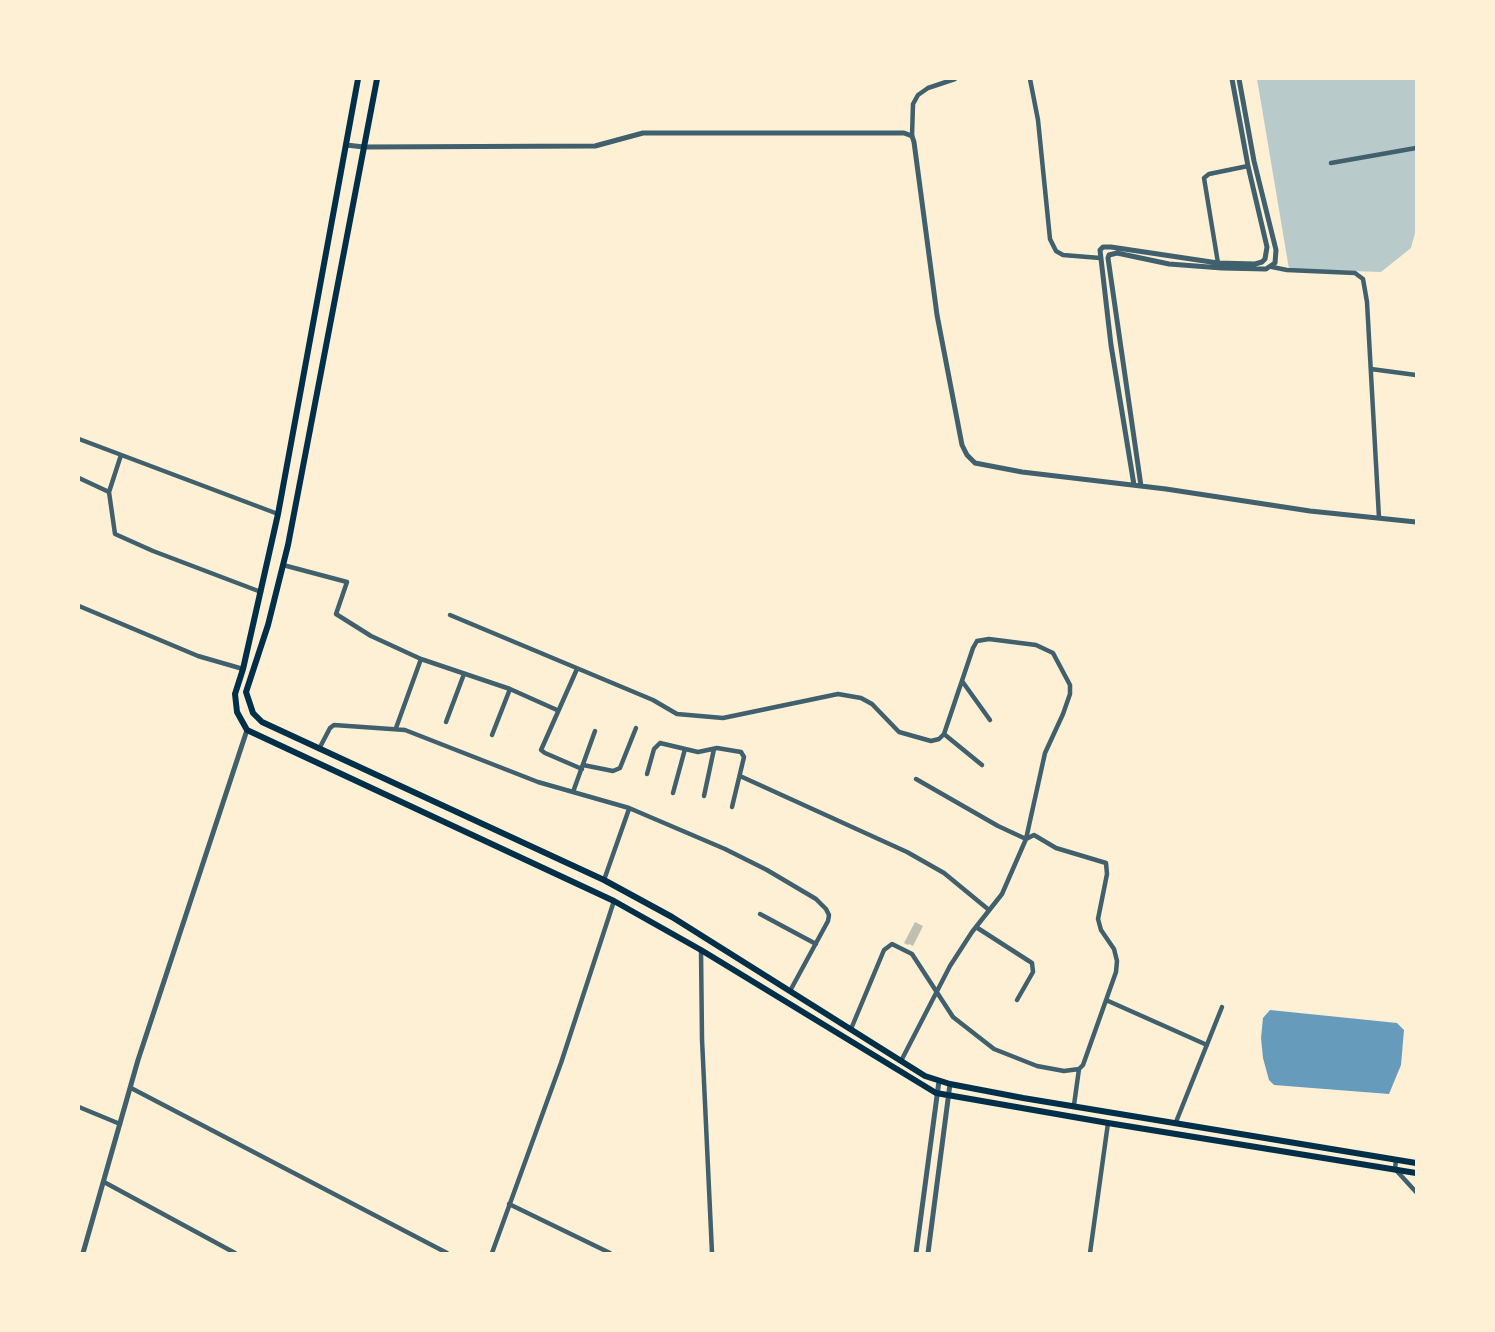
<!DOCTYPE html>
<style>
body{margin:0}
#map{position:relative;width:1495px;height:1332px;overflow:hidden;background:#fdf0d5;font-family:Mulish,sans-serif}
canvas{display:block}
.frame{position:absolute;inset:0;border:80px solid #fdf0d5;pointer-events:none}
</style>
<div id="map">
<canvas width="1495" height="1332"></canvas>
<div class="frame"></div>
</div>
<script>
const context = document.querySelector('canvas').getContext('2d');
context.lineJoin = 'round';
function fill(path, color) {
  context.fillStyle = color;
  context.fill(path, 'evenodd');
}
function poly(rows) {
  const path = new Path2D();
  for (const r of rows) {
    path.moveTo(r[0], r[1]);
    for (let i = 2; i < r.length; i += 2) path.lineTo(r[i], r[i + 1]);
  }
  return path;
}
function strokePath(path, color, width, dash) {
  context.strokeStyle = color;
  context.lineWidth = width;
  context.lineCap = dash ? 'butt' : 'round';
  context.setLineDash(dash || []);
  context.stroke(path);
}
fill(poly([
 [1257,79,1416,79,1416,229,1411,248,1381,272,1289,269]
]), '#b9caca');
fill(poly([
 [1270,1010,1397,1023,1404,1030,1401,1065,1389,1094,1274,1085,1269,1080,1263,1058,1261,1038,1263,1018]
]), '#669bbc');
fill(poly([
 [915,922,923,926,913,946,909,944,908,945,904,943]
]), '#bec0b2');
strokePath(poly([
 [1030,79,1038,120,1050,239,1056,251,1063,255,1100,258],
 [912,136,913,104,918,95,928,88,955,79],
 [1331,163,1416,148],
 [1218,263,1204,178,1209,174,1248,166],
 [1272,267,1287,270,1355,273,1363,279,1367,302,1379,518],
 [1371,369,1416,375],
 [79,439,278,514],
 [121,455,109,492,115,534,153,551,261,592],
 [79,478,109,492],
 [283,565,347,582,336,614,371,636,421,659,510,689,557,710],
 [79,606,198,656,243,669],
 [450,615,653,700,677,714,723,718,838,694,861,698,872,704,899,732,931,741,939,739,944,734,973,648,977,641,989,639,1036,645,1053,653,1070,685,1070,694,1063,714,1045,753,1026,839,1002,894,972,932,950,966,901,1061],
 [577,669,541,750,545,753,582,769],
 [962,681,990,720],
 [446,722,464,674],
 [396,728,421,659],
 [944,734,982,765],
 [492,735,510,689],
 [319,749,330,728,334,725,405,730,538,782,629,808,725,849,767,870,816,899,826,909,829,915,828,921,790,991],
 [583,765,613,771,620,768,636,728],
 [647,774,654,749,660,743,698,752,717,748,741,752,744,757,732,807],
 [740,776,907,852,944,873,989,910],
 [573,792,595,731],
 [673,793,685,749],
 [704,796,714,749],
 [604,880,629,809],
 [760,914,816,944],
 [976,927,1032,963,1033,972,1017,1000],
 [701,950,702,1039,712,1253],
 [1106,1000,1207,1045],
 [851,1029,884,950,892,944,912,954,953,1017,994,1049,1037,1066,1064,1071,1079,1069,1083,1065,1116,972,1117,961,1114,949,1101,930,1098,919,1107,874,1106,863,1056,848,1034,835,1026,839,998,826,916,779],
 [131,1088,447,1253],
 [1074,1105,1079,1069],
 [79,1107,120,1124],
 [1176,1122,1222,1007],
 [1396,1160,1395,1169,1416,1192],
 [104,1182,235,1253],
 [509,1204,610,1253],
 [492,1253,561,1063,614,901],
 [1090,1253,1108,1123]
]), '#3f606c', 4.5);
strokePath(poly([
 [346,145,364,147,595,146,643,133,904,133,912,136,914,142,937,315,962,445,967,455,975,463,1022,472,1166,489,1310,511,1416,522],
 [1134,485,1111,345,1100,250,1103,247,1111,247,1218,263,1255,264,1262,262,1265,259,1267,247,1248,166,1232,79],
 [1141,486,1108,258,1109,255,1117,253,1169,264,1222,268,1266,269,1275,263,1276,250,1254,161,1239,79],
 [83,1253,138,1060,247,730],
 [916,1253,939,1081],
 [928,1253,950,1084]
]), '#3f606c', 5);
strokePath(poly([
 [358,79,278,514,243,669,235,694,237,712,247,730,614,901,701,950,936,1093,1108,1123,1416,1173],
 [377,79,288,545,268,625,246,692,253,713,262,722,604,880,672,917,925,1076,950,1084,1023,1098,1416,1163]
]), '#003049', 6);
</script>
